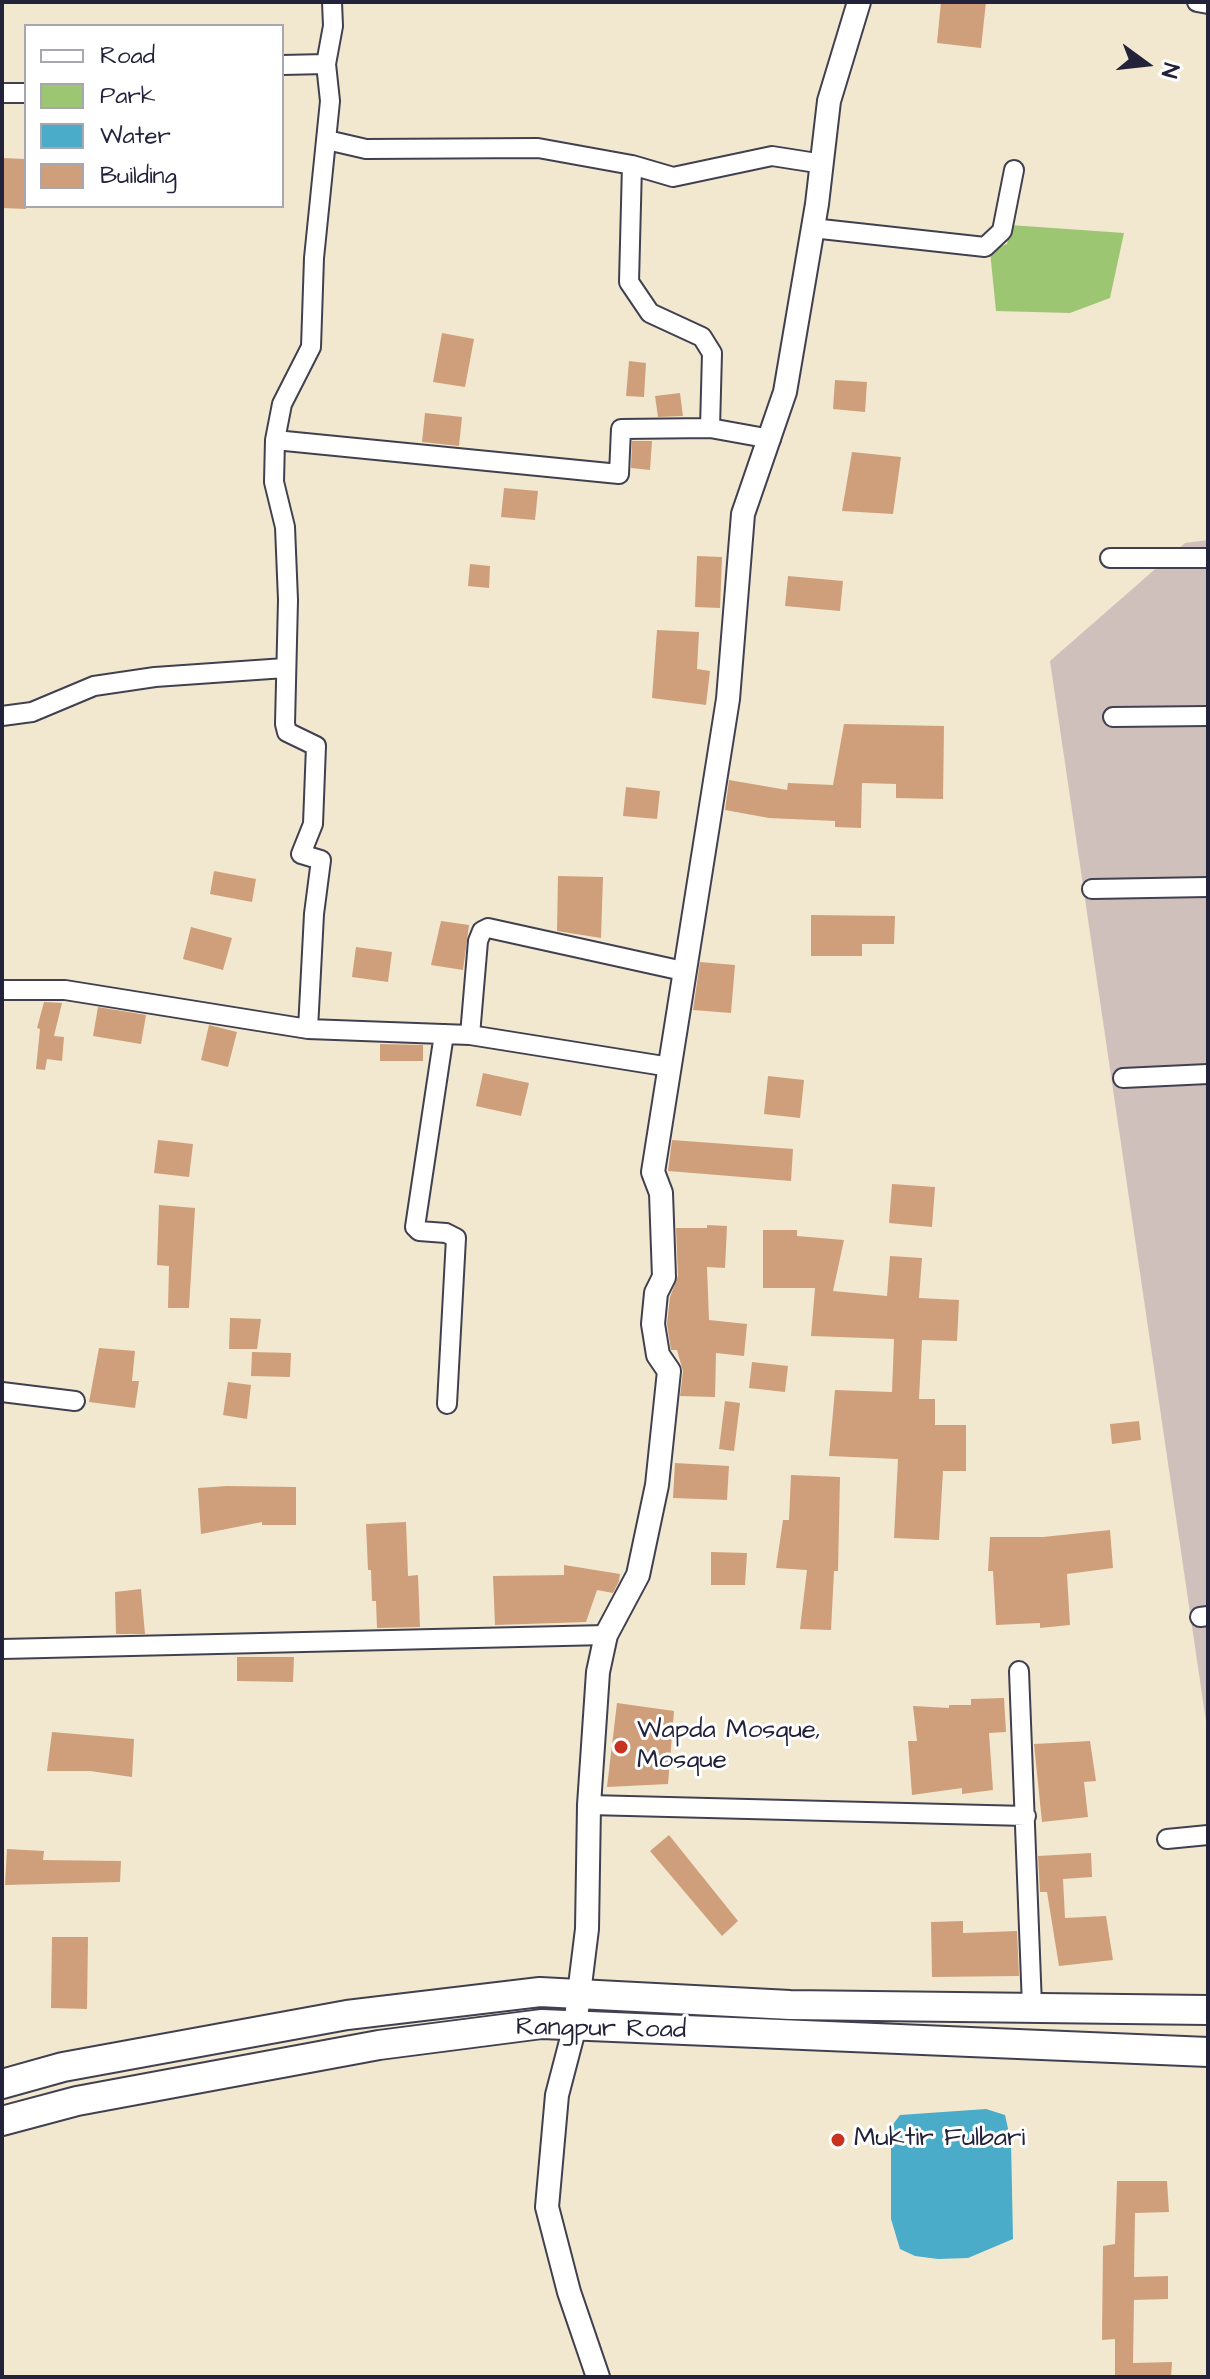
<!DOCTYPE html>
<style>
body{margin:0}
#map{position:relative;width:1210px;height:2379px;overflow:hidden;background:#f2e8cf;font-family:"Architects Daughter",sans-serif}
canvas{display:block}
.frame{position:absolute;inset:0;border:4px solid #22223b;pointer-events:none}
.legend{position:absolute;left:24px;top:24px;width:260px;height:184px;box-sizing:border-box;background:#fff;border:2px solid #a7a7b1;margin:0;padding:10px 14px;list-style:none;font-size:24px;color:#22223b}
.legend li{display:flex;align-items:center;gap:16px;height:40px}
.legend b{width:40px;border:2px solid #a7a7b1}
.north{position:absolute;left:1106px;top:24px;width:80px;height:80px;-webkit-text-stroke:6px #fff;paint-order:stroke;rotate:105deg;font-size:22px;font-weight:700;line-height:32px;text-align:center;color:#22223b}
.north::after{content:'';display:block;margin:auto;width:28px;height:36px;background:#22223b;clip-path:polygon(50% 0,100% 100%,50% 72%,0 100%)}
</style>
<div id="map">
<canvas width="1210" height="2379"></canvas>
<div class="frame"></div>
<ul class="legend">
<li><b style="height:10px;background:#fff"></b>Road</li>
<li><b style="height:22px;background:#9dc672"></b>Park</li>
<li><b style="height:22px;background:#4aacc9"></b>Water</li>
<li><b style="height:22px;background:#cf9f7b"></b>Building</li>
</ul>
<div class="north">N</div>
</div>
<script>
const context = document.querySelector('canvas').getContext('2d');
context.lineJoin = 'round';
function fill(path, color) {
  context.fillStyle = color;
  context.fill(path, 'evenodd');
}
function poly(rows) {
  const path = new Path2D();
  for (const r of rows) {
    path.moveTo(r[0], r[1]);
    for (let i = 2; i < r.length; i += 2) path.lineTo(r[i], r[i + 1]);
  }
  return path;
}
function strokePath(path, color, width, dash) {
  context.strokeStyle = color;
  context.lineWidth = width;
  context.lineCap = dash ? 'butt' : 'round';
  context.setLineDash(dash || []);
  context.stroke(path);
}
function write(font, color, halo, rows, align = 'center') {
  context.font = font + ' "Architects Daughter",sans-serif';
  context.lineWidth = 6;
  context.setLineDash([]);
  context.textBaseline = 'middle';
  context.strokeStyle = halo;
  context.fillStyle = color;
  for (const [text, x, y, turn = 0] of rows) {
    context.save();
    context.translate(x, y);
    context.rotate((+turn || 0) * Math.PI / 180);
    context.textAlign = isNaN(turn) ? turn : align;
    if (halo) context.strokeText(text, 0, 0);
    context.fillText(text, 0, 0);
    context.restore();
  }
}
fill(poly([
 [1208,540,1208,1735,1050,661,1185,543]
]), '#cfc0bb');
fill(poly([
 [1010,225,1124,233,1110,298,1070,313,996,311,990,251,1007,244]
]), '#9dc672');
fill(poly([
 [986,2109,1005,2115,1011,2142,1013,2239,968,2258,938,2259,915,2256,900,2249,891,2219,891,2127,900,2115]
]), '#4aacc9');
fill(poly([
 [941,2,986,2,981,48,937,43],
 [2,158,26,159,26,209,2,208],
 [442,333,474,339,465,387,433,382],
 [629,361,646,363,644,397,626,396],
 [835,380,867,382,865,412,833,409],
 [680,393,683,416,658,417,655,396],
 [425,413,462,417,459,446,422,442],
 [632,441,652,441,650,470,631,468],
 [852,452,901,457,893,514,842,511],
 [504,488,538,491,535,520,501,517],
 [697,556,722,557,720,608,695,607],
 [470,564,490,566,489,588,468,586],
 [788,576,843,581,840,611,785,606],
 [657,630,699,632,697,669,710,671,706,705,652,698],
 [844,724,944,726,943,799,896,798,896,784,862,783,861,828,835,827,835,821,769,818,725,810,729,780,787,790,788,783,833,785],
 [626,787,660,791,657,819,623,816],
 [214,871,256,879,252,902,210,894],
 [558,876,603,877,601,938,557,931],
 [811,915,895,916,894,944,862,944,862,956,811,956],
 [441,921,469,925,463,970,431,965],
 [191,927,232,938,223,970,183,959],
 [356,947,392,952,388,982,352,977],
 [700,962,735,965,731,1013,693,1010],
 [44,1002,62,1003,54,1036,64,1037,62,1061,47,1059,45,1070,36,1069,40,1029,37,1028],
 [98,1007,146,1015,141,1044,93,1036],
 [209,1025,237,1032,228,1067,201,1060],
 [380,1044,423,1045,423,1061,380,1061],
 [483,1073,529,1083,521,1116,476,1106],
 [768,1076,804,1080,800,1118,764,1114],
 [158,1140,193,1144,189,1177,154,1173],
 [672,1140,793,1149,791,1181,668,1171],
 [892,1184,935,1187,932,1227,889,1223],
 [159,1205,195,1208,189,1308,168,1308,169,1266,157,1265],
 [707,1225,727,1226,725,1268,707,1267,709,1320,747,1324,744,1356,716,1353,715,1397,680,1396,683,1371,677,1350,671,1350,667,1324,670,1297,678,1276,676,1228,707,1228],
 [763,1230,797,1230,797,1236,844,1240,833,1291,887,1296,890,1256,922,1258,919,1298,959,1300,957,1341,922,1340,919,1399,935,1399,935,1425,966,1425,966,1471,943,1471,939,1540,894,1538,898,1459,829,1456,835,1390,892,1392,894,1339,811,1336,815,1288,763,1288],
 [230,1318,261,1319,257,1349,229,1349],
 [99,1348,135,1351,132,1381,139,1381,135,1408,89,1402],
 [252,1352,291,1353,290,1377,251,1376],
 [752,1362,788,1366,785,1392,749,1388],
 [228,1382,251,1385,247,1419,223,1415],
 [725,1401,740,1403,734,1451,719,1449],
 [1139,1421,1141,1440,1112,1444,1110,1424],
 [675,1463,729,1466,727,1500,673,1498],
 [791,1475,840,1477,838,1571,834,1571,831,1630,800,1629,807,1570,776,1568,783,1520,789,1520],
 [227,1486,296,1487,296,1525,262,1525,262,1522,201,1534,198,1488],
 [406,1522,408,1576,418,1575,420,1627,377,1628,376,1601,372,1601,371,1570,368,1570,366,1524],
 [1110,1530,1113,1568,1067,1574,1070,1625,1040,1628,1040,1623,996,1625,993,1571,988,1571,990,1537,1043,1537],
 [711,1552,747,1553,745,1585,711,1585],
 [564,1565,620,1574,619,1581,613,1593,597,1590,586,1622,495,1625,493,1576,564,1575],
 [141,1589,145,1634,116,1634,115,1592],
 [237,1657,294,1657,293,1682,237,1681],
 [1004,1698,1006,1732,989,1733,993,1790,962,1794,962,1788,912,1795,908,1741,917,1741,913,1706,949,1708,949,1705,971,1705,971,1699],
 [617,1703,674,1711,668,1784,607,1787],
 [52,1732,134,1739,132,1777,90,1771,47,1771],
 [1090,1741,1096,1781,1084,1782,1088,1817,1042,1822,1034,1744],
 [669,1835,738,1921,722,1936,650,1851],
 [7,1849,44,1851,43,1860,121,1861,120,1882,5,1885],
 [1091,1853,1092,1877,1063,1879,1065,1918,1106,1916,1113,1960,1059,1966,1047,1892,1040,1892,1038,1856],
 [963,1921,963,1933,1017,1931,1019,1976,932,1977,931,1922],
 [52,1937,88,1937,87,2009,51,2008],
 [1117,2181,1167,2181,1169,2212,1135,2213,1134,2277,1168,2276,1168,2299,1134,2300,1133,2363,1172,2362,1171,2377,1115,2377,1115,2339,1102,2340,1103,2246,1115,2244]
]), '#cf9f7b');
const minor = poly([
 [1197,2,1208,4],
 [326,64,330,101,314,258,311,347,282,404,275,440,274,482,285,527,288,600,285,724,287,732,316,746,313,824,301,854,321,860,314,914,308,1029,470,1035,670,1067],
 [282,65,326,64,333,26,332,2],
 [2,93,26,93],
 [327,140,366,149,538,148,632,165,673,177,772,156,823,164],
 [632,165,629,282,650,313,702,337,712,353,710,428],
 [812,228,985,247,1002,231,1014,170],
 [275,440,619,474,621,429,710,428,771,439],
 [1110,558,1208,558],
 [2,716,32,712,94,686,155,677,285,668],
 [1113,717,1208,716],
 [1092,889,1208,887],
 [2,990,65,990,308,1029],
 [444,1034,415,1227,419,1231,446,1233,456,1238,447,1404],
 [470,1035,478,941,482,931,488,928,683,971],
 [1123,1078,1208,1074],
 [2,1392,75,1401],
 [1200,1617,1208,1616],
 [2,1649,606,1635],
 [1019,1671,1032,2006],
 [589,1805,1026,1816],
 [1167,1839,1208,1835]
]);
const tertiary = poly([
 [598,2377,569,2292,547,2207,557,2095,575,2026,587,1929,589,1805,598,1672,606,1635,638,1575,657,1485,669,1371,658,1355,653,1324,656,1293,664,1277,661,1193,653,1172,728,699,743,514,785,392,817,204,829,101,859,2]
]);
const trunk = poly([
 [2,2084,63,2067,347,2015,540,1992,790,2005,1208,2010],
 [2,2121,77,2101,379,2045,542,2024,1208,2052]
]);
strokePath(minor, '#414051', 22);
strokePath(tertiary, '#414051', 26);
strokePath(trunk, '#414051', 32);
strokePath(minor, '#fff', 18);
strokePath(tertiary, '#fff', 22);
strokePath(trunk, '#fff', 28);
for (const [x, y, r, color] of [
 [621,1747,8,"#c8321e"],
 [838,2140,8,"#c8321e"]
]) {
  const dot = new Path2D();
  dot.arc(x, y, r, 0, 2 * Math.PI);
  context.fillStyle = color;
  context.fill(dot);
  strokePath(dot, '#fff', 3);
}
write('26px', '#22223b', '#fff', [
 ["Wapda Mosque,",637,1732],
 ["Mosque",637,1762],
 ["Muktir Fulbari",854,2140]
], 'left');
write('26px', '#22223b', '#fff', [
 ["Rangpur Road",601,2030,1]
]);
</script>
